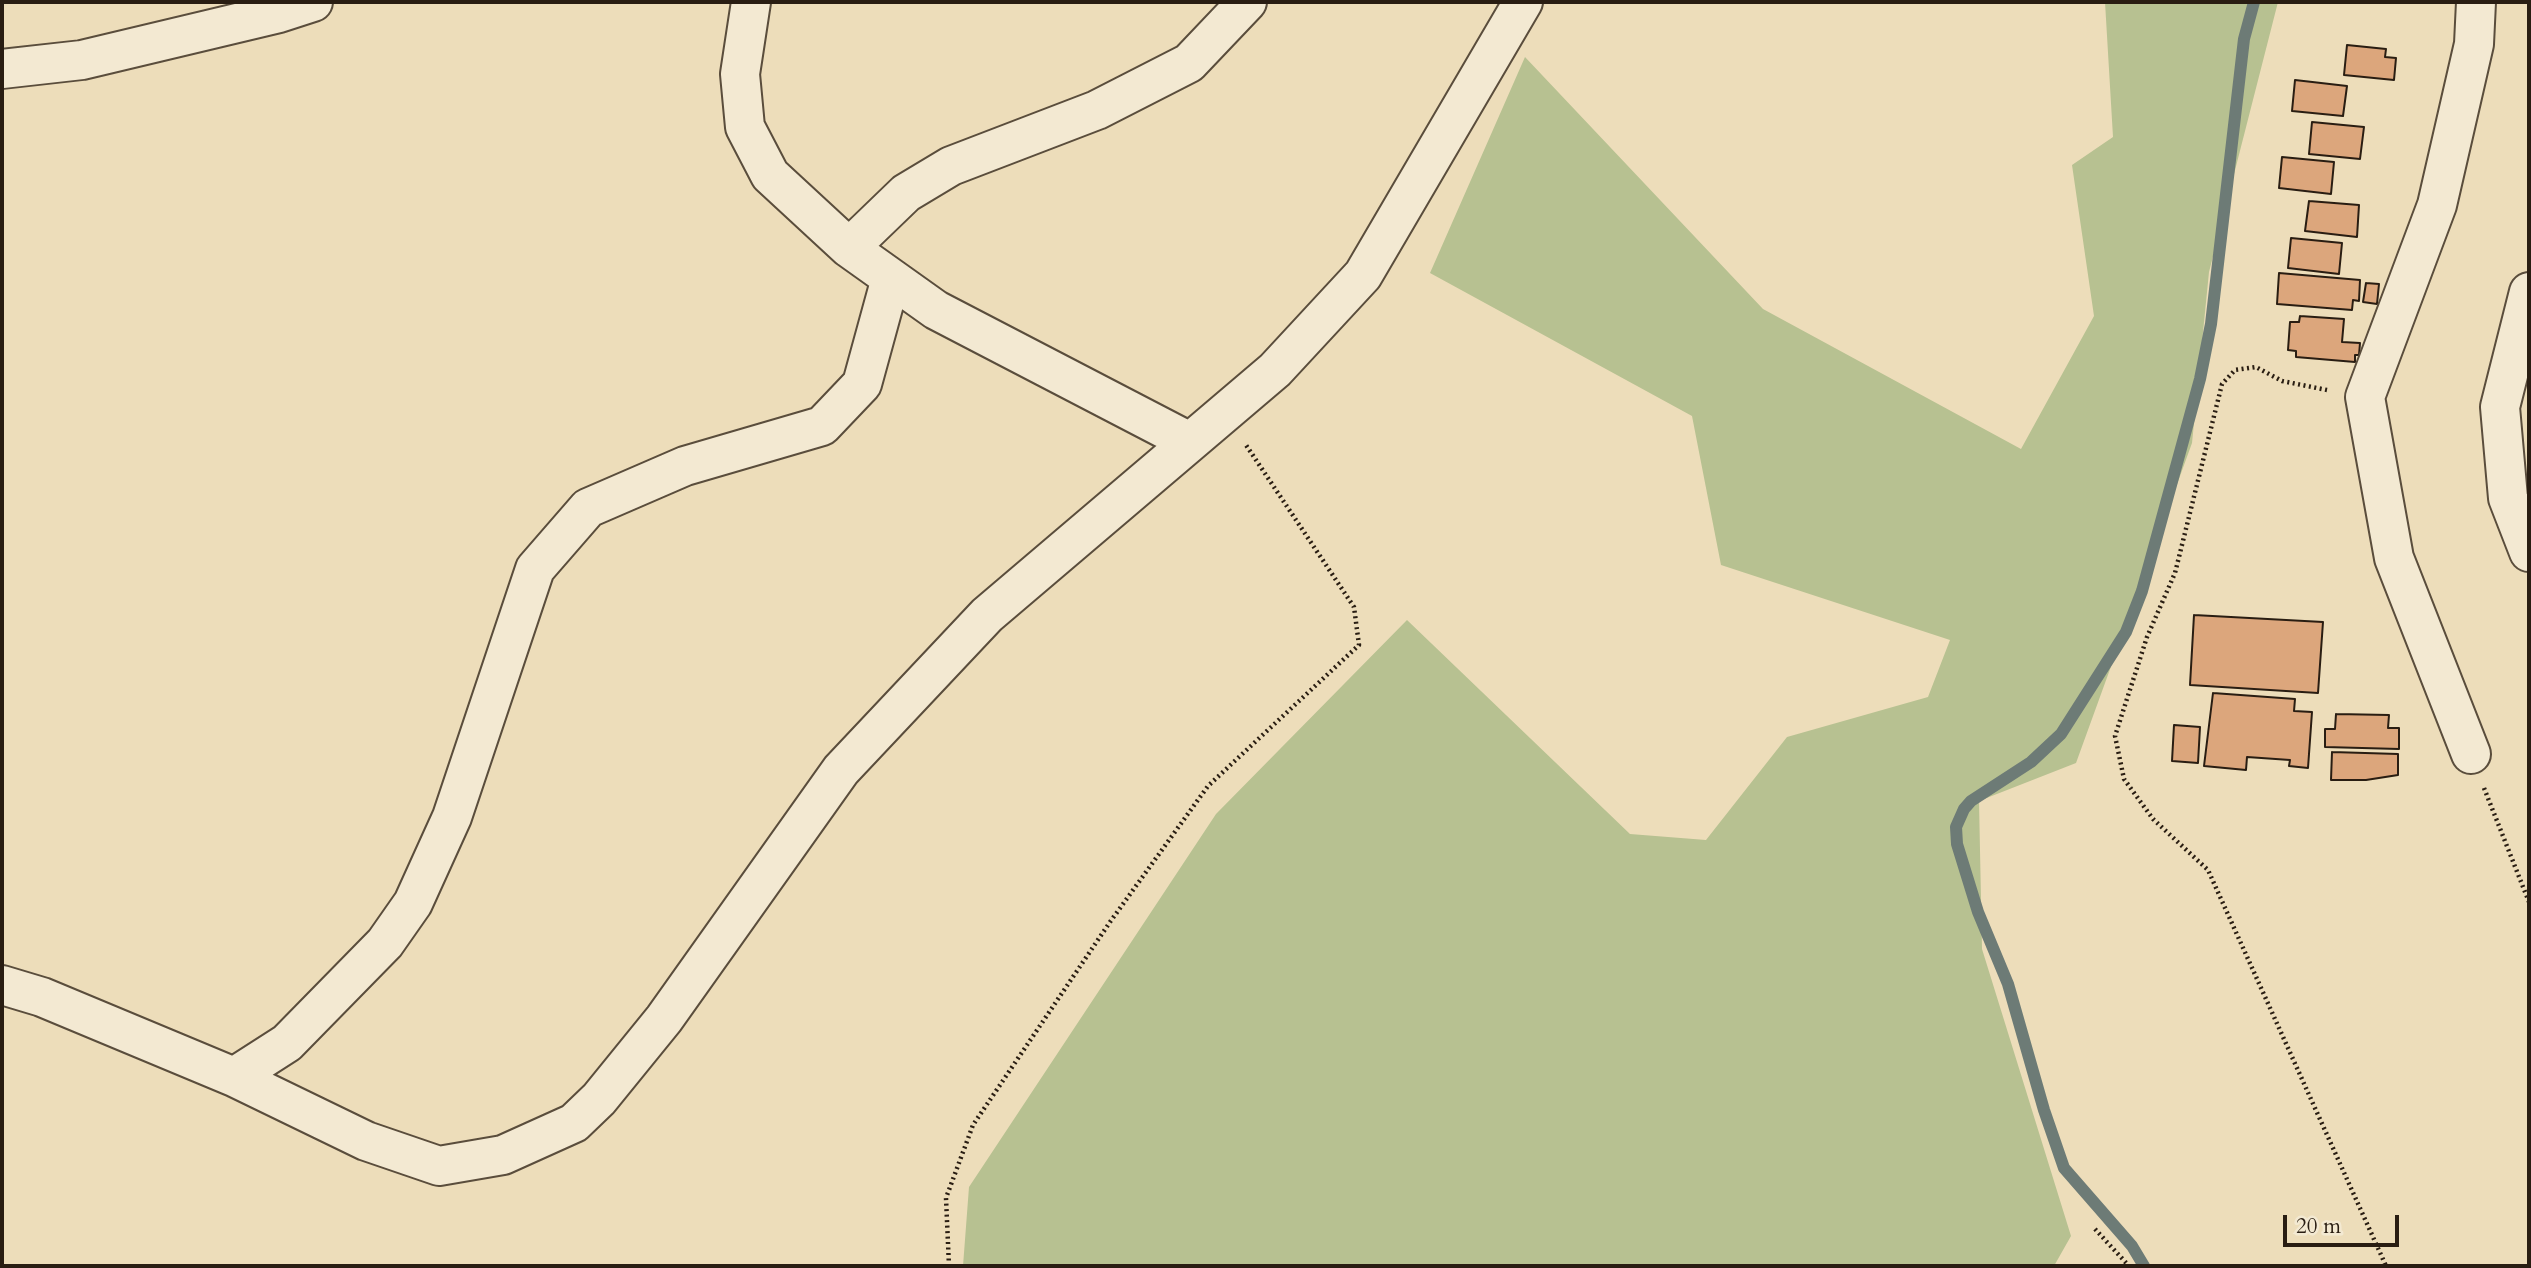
<!DOCTYPE html>
<style>
body{margin:0}
#map{position:relative;width:2531px;height:1268px;overflow:hidden;background:#edddba;font-family:Cardo,serif}
canvas{display:block}
.frame{position:absolute;inset:0;border:4px solid #291d12;pointer-events:none}
.scale{position:absolute;left:2283px;top:1215px;width:116px;height:32px;box-sizing:border-box;border:4px solid #291d12;border-top:0;padding-left:9px;font-size:21px;line-height:24px;white-space:nowrap;color:#291d12;-webkit-text-stroke:5px #f3e9d2;paint-order:stroke}
</style>
<div id="map">
<canvas width="2531" height="1268"></canvas>
<div class="frame"></div>
<div class="scale">20 m</div>
</div>
<script>
const context = document.querySelector('canvas').getContext('2d');
context.lineJoin = 'round';
function fill(path, color) {
  context.fillStyle = color;
  context.fill(path, 'evenodd');
}
function poly(rows) {
  const path = new Path2D();
  for (const r of rows) {
    path.moveTo(r[0], r[1]);
    for (let i = 2; i < r.length; i += 2) path.lineTo(r[i], r[i + 1]);
  }
  return path;
}
function strokePath(path, color, width, dash) {
  context.strokeStyle = color;
  context.lineWidth = width;
  context.lineCap = dash ? 'butt' : 'round';
  context.setLineDash(dash || []);
  context.stroke(path);
}
fill(poly([
 [2105,2,2278,2,2209,272,2192,443,2076,763,1979,801,1982,949,2071,1236,2054,1266,963,1266,969,1187,1216,814,1407,620,1630,834,1706,840,1787,737,1928,697,1950,640,1721,565,1692,416,1430,273,1525,57,1763,309,2021,449,2094,316,2072,165,2113,137]
]), '#b7c191');
strokePath(poly([
 [2144,1266,2132,1246,2064,1168,2044,1110,2008,984,1978,912,1957,844,1956,827,1964,809,1971,801,2031,762,2061,734,2126,632,2142,591,2200,379,2211,324,2244,39,2254,2]
]), '#6d7b76', 12);
const building = poly([
 [2347,45,2386,49,2385,57,2396,58,2394,80,2344,75,2347,45],
 [2295,80,2347,86,2343,116,2292,111,2295,80],
 [2312,122,2364,127,2360,159,2309,154,2312,122],
 [2282,157,2334,162,2331,194,2279,188,2282,157],
 [2309,201,2359,205,2357,237,2305,231,2309,201],
 [2291,238,2342,243,2339,274,2288,268,2291,238],
 [2279,273,2360,280,2359,301,2353,300,2352,310,2277,304,2279,273],
 [2366,283,2379,284,2377,304,2363,302,2366,283],
 [2300,316,2344,319,2342,342,2360,343,2359,355,2355,355,2355,362,2296,357,2296,351,2288,350,2290,322,2299,322,2300,316],
 [2194,615,2323,622,2318,693,2190,685,2194,615],
 [2213,693,2295,699,2294,711,2312,712,2308,768,2289,766,2290,760,2247,757,2246,770,2204,766,2213,693],
 [2336,714,2389,715,2388,728,2399,728,2399,749,2325,747,2325,729,2335,729,2336,714],
 [2174,725,2200,727,2198,763,2172,761,2174,725],
 [2332,752,2398,754,2398,775,2366,780,2331,780,2332,752]
]);
fill(building, '#dca67c');
strokePath(building, '#291d12', 2);
const minor = poly([
 [751,2,740,74,745,127,770,175,849,248,936,310,1188,441],
 [2,69,82,60,279,13,313,2],
 [849,248,906,193,951,166,1097,110,1189,63,1247,2],
 [2529,292,2500,407,2508,498,2529,552],
 [2471,754,2394,558,2365,397,2437,205,2474,44,2476,2],
 [2,985,42,997,234,1077,366,1141,439,1166,503,1155,574,1123,599,1099,664,1019,841,770,987,615,1275,370,1363,275,1523,2],
 [234,1077,287,1043,385,943,413,903,452,817,535,569,588,508,685,466,822,426,862,384,891,278]
]);
strokePath(minor, '#5a4d3c', 42);
strokePath(poly([
 [2327,390,2282,381,2256,367,2235,370,2222,384,2175,573,2147,637,2115,736,2124,779,2153,819,2208,870,2386,1266],
 [2484,788,2529,902],
 [2095,1229,2129,1266],
 [949,1266,946,1198,973,1125,1110,922,1208,786,1359,645,1354,607,1246,445]
]), '#291d12', 4.5, [2, 3.5]);
strokePath(minor, '#f3e9d2', 38);
</script>
